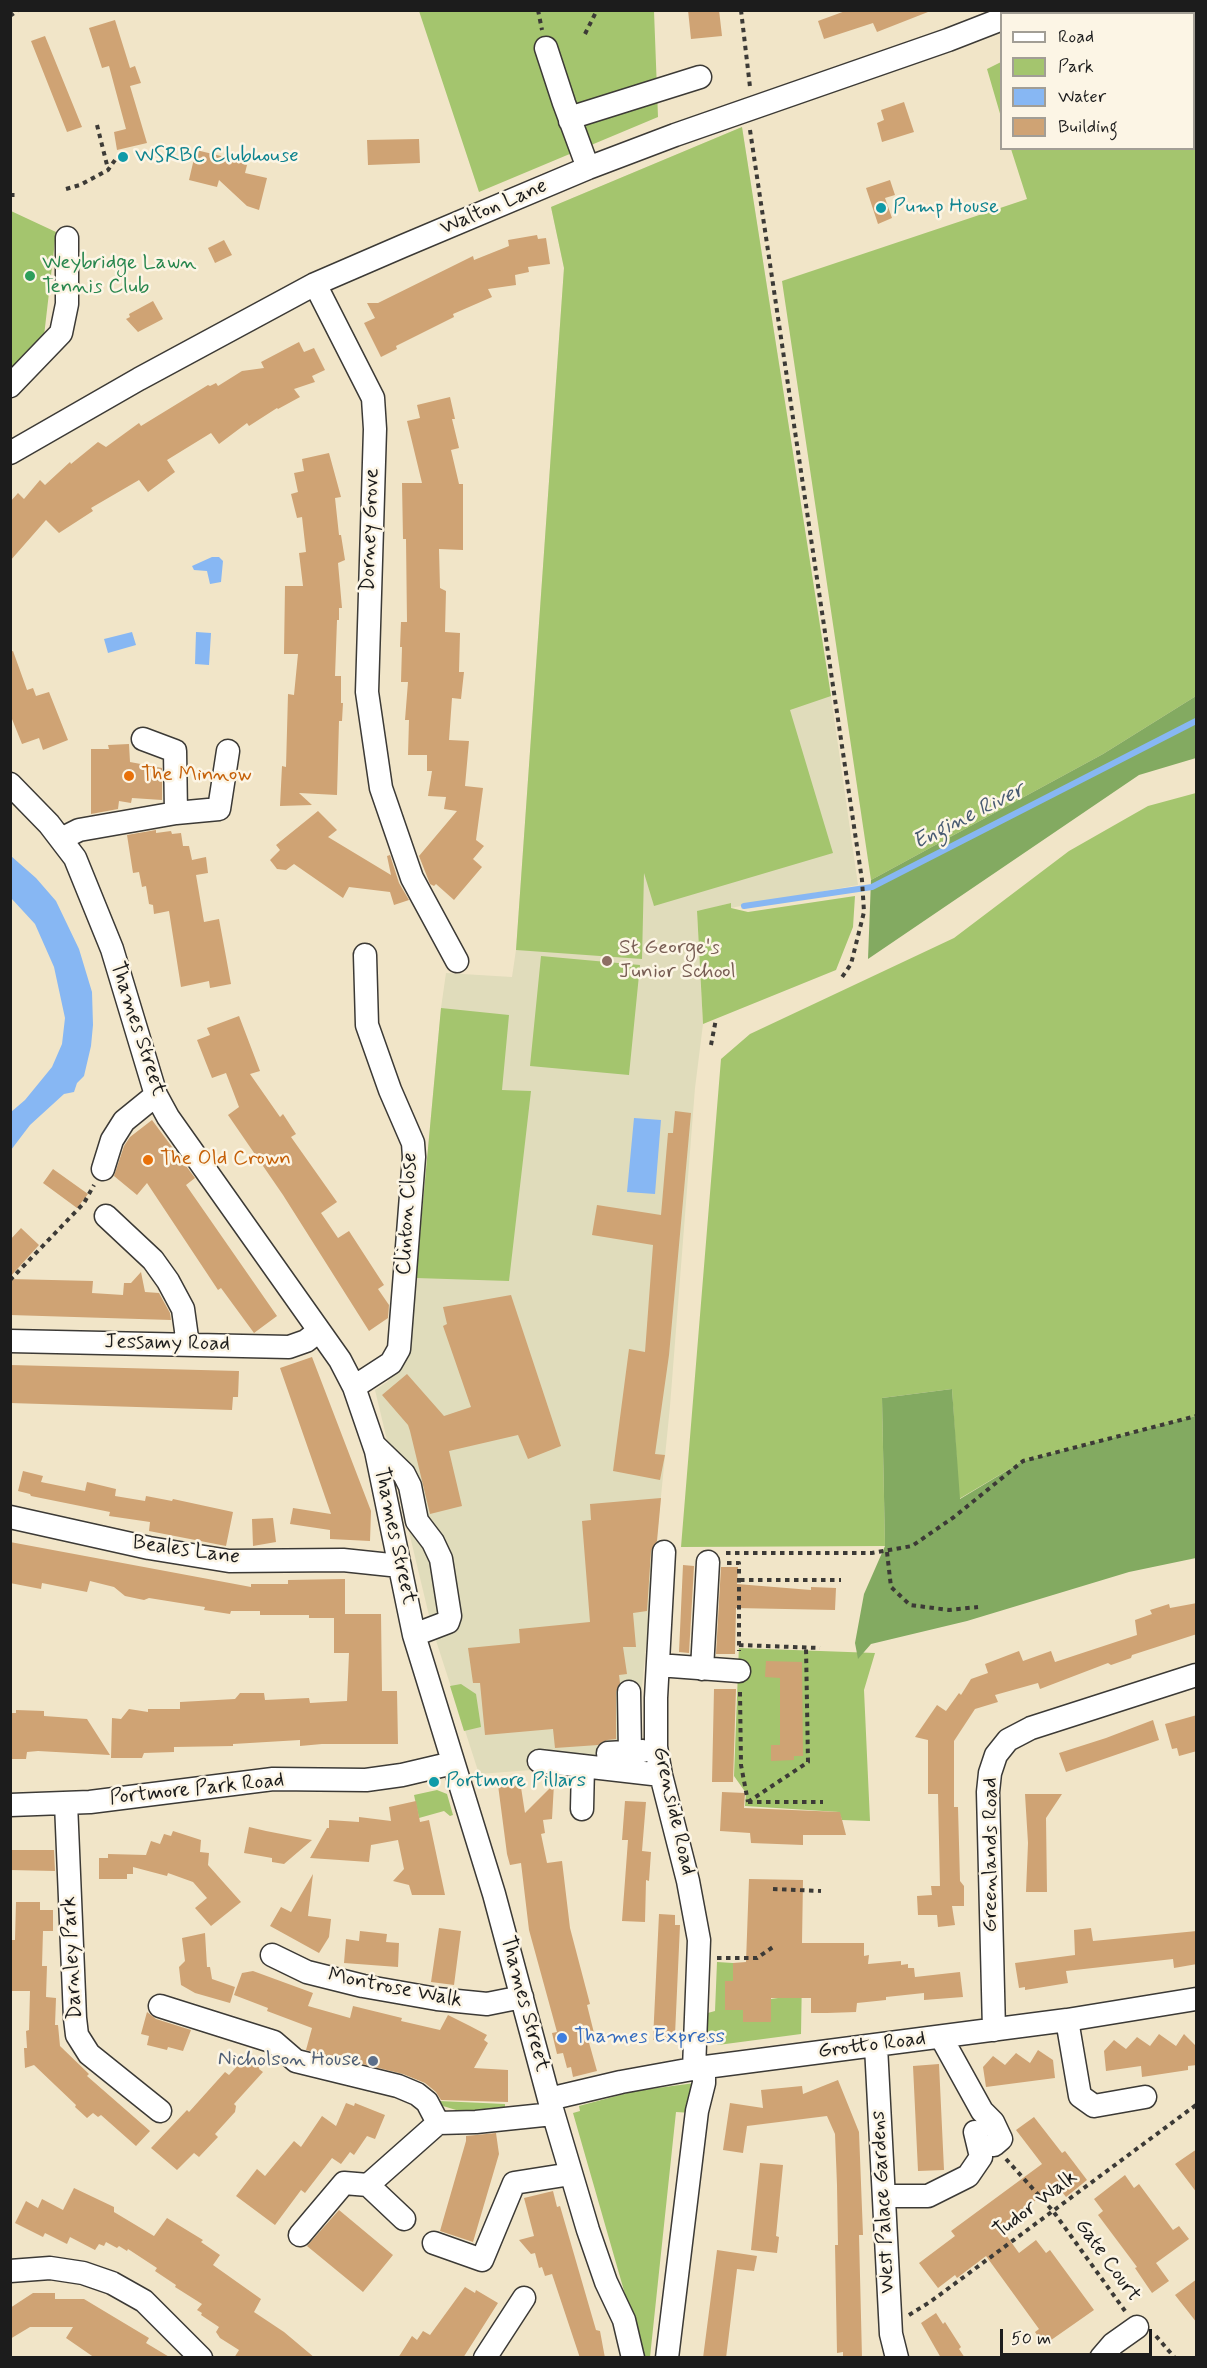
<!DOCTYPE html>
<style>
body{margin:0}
#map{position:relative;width:1207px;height:2368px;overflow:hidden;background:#f1e5c8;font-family:Mynerve,sans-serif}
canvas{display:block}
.frame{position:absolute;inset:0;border:12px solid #1c1c1c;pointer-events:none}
.legend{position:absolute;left:1000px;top:12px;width:195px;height:138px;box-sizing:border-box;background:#fcf5e5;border:2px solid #a29e95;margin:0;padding:8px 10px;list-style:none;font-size:18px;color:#1c1c1c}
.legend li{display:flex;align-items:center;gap:12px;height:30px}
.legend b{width:30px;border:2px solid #a29e95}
.scale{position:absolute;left:1000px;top:2329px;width:152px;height:27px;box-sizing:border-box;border:3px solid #1c1c1c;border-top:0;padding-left:8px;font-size:18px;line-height:21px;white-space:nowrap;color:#1c1c1c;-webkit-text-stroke:4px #fcf5e5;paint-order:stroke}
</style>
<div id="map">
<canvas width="1207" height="2368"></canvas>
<div class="frame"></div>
<ul class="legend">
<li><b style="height:8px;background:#fff"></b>Road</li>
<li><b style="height:16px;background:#a4c56e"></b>Park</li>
<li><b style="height:16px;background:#87b7f3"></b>Water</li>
<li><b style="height:16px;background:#cfa374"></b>Building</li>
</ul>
<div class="scale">50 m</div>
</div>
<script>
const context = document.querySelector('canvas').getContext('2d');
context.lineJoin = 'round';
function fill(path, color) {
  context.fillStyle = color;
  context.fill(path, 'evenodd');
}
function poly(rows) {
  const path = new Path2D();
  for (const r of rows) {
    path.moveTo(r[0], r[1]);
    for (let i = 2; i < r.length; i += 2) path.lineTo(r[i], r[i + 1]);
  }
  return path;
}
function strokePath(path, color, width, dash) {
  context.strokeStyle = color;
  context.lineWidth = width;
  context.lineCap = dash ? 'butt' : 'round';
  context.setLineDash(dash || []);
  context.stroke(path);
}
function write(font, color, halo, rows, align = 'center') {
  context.font = font + ' Mynerve,sans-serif';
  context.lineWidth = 5;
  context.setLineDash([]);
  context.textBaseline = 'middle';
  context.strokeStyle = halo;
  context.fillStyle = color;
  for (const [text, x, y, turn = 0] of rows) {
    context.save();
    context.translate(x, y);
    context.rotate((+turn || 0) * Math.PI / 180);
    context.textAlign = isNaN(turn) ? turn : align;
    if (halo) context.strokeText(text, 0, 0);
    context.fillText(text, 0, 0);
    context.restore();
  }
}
fill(poly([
 [742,127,831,696,858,885,730,908,731,903,697,912,703,1024,695,1088,670,1406,634,1767,533,1753,532,1770,479,1774,432,1628,375,1390,387,1382,403,1364,416,1278,441,1008,446,973,512,977,516,950,564,268,551,207]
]), '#e0dcbb');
fill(poly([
 [1132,10,1196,11,1196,696,1103,754,871,880,782,281,1027,199,1011,149,1194,148,1194,14,1122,13],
 [419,11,654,11,658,117,479,192],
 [1001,62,1001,117,987,69],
 [742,127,831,696,790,710,833,853,654,906,644,873,642,959,516,950,564,268,551,207],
 [11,211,56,232,44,336,11,368],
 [1196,793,1196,1416,1023,1461,959,1499,952,1389,882,1398,885,1546,681,1547,721,1059,750,1034,954,938,1069,851,1148,806],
 [855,896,853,927,836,970,703,1024,697,911,731,903,731,908,748,912],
 [541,956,640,965,629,1075,530,1066],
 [441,1008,509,1015,502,1090,531,1091,509,1281,416,1278],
 [739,1645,739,1648,875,1653,864,1690,870,1821,842,1820,839,1812,745,1806,746,1793,734,1776],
 [461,1684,476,1694,481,1727,464,1731,450,1686],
 [437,1790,447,1794,453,1815,450,1816,444,1811,419,1818,414,1795],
 [717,1962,733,1963,733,1981,725,1981,725,2009,743,2010,743,2022,771,2022,771,1999,778,1998,802,1975,801,2034,718,2045,712,2041,705,2033,704,2014,715,2011],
 [695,2083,692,2113,676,2112,650,2357,643,2357,573,2113,580,2111,579,2106,635,2091],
 [439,2101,505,2104,505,2111,466,2113,443,2106]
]), '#a4c56e');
fill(poly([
 [1196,696,1196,758,1139,775,868,959,871,880,1103,754],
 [952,1389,960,1499,1023,1461,1196,1416,1196,1558,1129,1572,967,1621,871,1644,858,1659,855,1643,864,1594,885,1546,882,1398]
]), '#83aa61');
fill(poly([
 [212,557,219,557,223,561,221,582,210,584,207,571,194,570,192,566],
 [132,632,136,645,108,653,104,639],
 [196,632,211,633,209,665,195,664],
 [11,856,36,878,56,901,79,949,92,992,93,1025,91,1046,84,1076,77,1083,74,1092,64,1094,30,1125,11,1150,11,1112,25,1100,52,1067,62,1044,65,1018,54,967,35,924,11,898],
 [634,1118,661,1120,655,1194,627,1192]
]), '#87b7f3');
strokePath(poly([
 [744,906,872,887,1196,721]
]), '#87b7f3', 6);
fill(poly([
 [688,10,719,10,722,36,691,39],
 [848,10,927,10,928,12,877,32,873,23,824,39,818,21],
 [115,20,130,68,135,66,141,83,130,86,147,143,117,150,114,132,126,129,109,66,102,68,89,28],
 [45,36,82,127,67,132,31,41],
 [904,102,914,132,882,142,877,123,884,120,881,110],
 [419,139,420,163,368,165,367,140],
 [196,150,242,161,241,163,247,165,245,173,267,178,259,210,247,206,219,180,217,187,189,180],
 [890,180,895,195,885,198,892,218,878,224,866,188],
 [537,235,538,239,546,238,550,264,528,267,529,272,515,275,516,285,488,289,492,297,453,314,454,317,396,346,397,349,381,357,364,323,375,318,367,303,378,303,473,256,474,260,509,246,508,240],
 [224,240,232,255,215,263,208,248],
 [153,301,163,319,138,332,126,319,130,317,129,314],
 [299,342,304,352,314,348,325,370,312,376,315,382,294,389,300,397,278,409,277,408,249,426,247,423,219,444,211,433,167,460,175,472,148,492,139,480,91,508,93,511,59,533,46,520,10,561,10,502,18,493,24,499,40,480,45,485,70,462,71,464,98,442,106,447,139,423,141,426,208,385,210,386,216,383,218,386,242,371,264,368,261,362],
 [450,397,455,419,452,419,459,448,451,450,459,484,463,484,463,550,439,549,440,588,446,591,445,632,460,633,459,672,464,672,461,699,452,698,449,740,469,741,465,786,483,788,476,840,484,846,473,859,482,867,454,900,436,884,434,886,430,884,419,856,457,811,444,809,446,797,428,796,432,771,427,771,427,755,408,755,409,720,405,720,408,682,401,682,402,647,400,647,401,622,407,622,406,539,403,539,402,483,422,483,407,421,420,418,417,405],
 [329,453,341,497,335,498,339,535,341,535,345,560,338,563,342,608,339,608,339,620,337,620,335,676,341,676,341,703,343,703,342,721,339,721,337,795,299,793,312,805,280,806,282,766,286,767,288,694,294,695,298,654,284,654,285,586,303,586,299,553,306,552,302,517,297,518,291,494,298,492,294,473,304,471,302,459],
 [13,651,27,690,33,688,36,696,49,692,68,740,43,750,39,738,22,744,10,714,10,652],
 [129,744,130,762,162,768,162,800,132,798,131,803,119,801,118,809,91,814,91,749,109,749,108,745],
 [318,811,337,830,328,837,391,875,387,856,390,855,399,883,409,900,394,905,390,892,349,887,343,898,294,864,286,870,277,869,270,860,280,850,276,845],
 [156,830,156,833,171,831,172,834,181,833,183,846,189,846,192,860,206,857,208,873,196,875,204,922,219,919,231,984,210,988,209,981,181,987,169,911,154,914,153,905,149,904,146,886,142,887,139,872,133,873,127,835],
 [239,1016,260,1071,250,1074,280,1117,283,1114,296,1134,291,1137,337,1202,321,1213,338,1238,349,1231,384,1285,378,1289,389,1305,388,1318,369,1331,283,1195,228,1115,239,1107,226,1073,212,1078,206,1063,197,1040,210,1035,207,1028],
 [675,1111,691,1113,669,1355,655,1454,665,1455,660,1480,613,1471,629,1349,645,1352,653,1245,592,1235,597,1205,661,1215,668,1133,673,1133],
 [152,1120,195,1178,186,1185,277,1316,254,1333,221,1288,218,1290,147,1183,137,1195,114,1176,124,1146,130,1137],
 [53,1169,88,1194,77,1208,43,1183],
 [21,1228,39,1245,10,1277,10,1240],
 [141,1272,145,1292,159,1293,170,1313,171,1320,10,1315,10,1279,93,1281,92,1293,123,1295,124,1283,131,1283],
 [511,1295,561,1446,528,1459,518,1435,449,1451,462,1506,430,1514,410,1431,408,1425,382,1395,407,1374,444,1416,471,1407,443,1326,447,1324,443,1307],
 [312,1357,371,1511,370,1541,330,1539,330,1530,290,1524,293,1508,331,1514,280,1368],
 [10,1365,239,1371,238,1397,233,1397,232,1410,10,1403],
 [23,1471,43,1476,41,1482,85,1491,87,1482,116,1489,115,1496,145,1501,146,1496,172,1501,173,1499,233,1512,226,1546,149,1531,150,1522,109,1516,110,1512,31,1496,30,1494,18,1491],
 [661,1498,657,1541,651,1551,647,1611,633,1613,636,1647,623,1647,627,1674,619,1675,620,1683,616,1692,616,1739,607,1740,598,1745,555,1748,553,1729,485,1735,480,1683,473,1683,468,1648,520,1643,519,1629,590,1622,582,1521,591,1520,590,1504],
 [273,1518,276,1542,253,1546,252,1519],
 [10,1542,251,1587,251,1584,288,1584,288,1580,345,1579,345,1614,381,1614,382,1691,397,1691,398,1744,322,1744,300,1746,300,1740,233,1744,233,1746,174,1747,174,1752,144,1753,142,1758,111,1758,112,1718,121,1719,129,1709,148,1712,148,1709,180,1709,180,1702,235,1699,240,1693,264,1693,265,1700,309,1698,310,1703,347,1701,349,1653,334,1653,334,1618,309,1618,309,1615,260,1615,260,1611,231,1611,230,1614,204,1610,205,1607,149,1598,144,1600,125,1596,114,1587,90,1581,87,1592,42,1583,41,1589,10,1583],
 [683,1565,694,1566,689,1653,679,1652],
 [721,1567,738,1567,737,1584,811,1590,811,1587,836,1588,835,1610,736,1608,735,1654,716,1654],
 [1197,1603,1197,1634,1132,1655,1131,1658,1111,1665,1108,1663,1040,1689,1038,1683,995,1695,998,1702,975,1709,954,1741,954,1807,958,1807,960,1881,964,1886,964,1906,952,1906,955,1925,938,1927,937,1915,918,1915,917,1896,932,1895,931,1886,940,1886,938,1794,928,1794,928,1740,915,1737,937,1705,946,1711,959,1693,961,1695,971,1679,988,1673,985,1664,1019,1651,1023,1661,1051,1651,1055,1662,1137,1635,1135,1620,1152,1614,1150,1610,1169,1604,1170,1608],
 [766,1661,802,1662,803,1756,794,1756,794,1760,771,1761,771,1745,780,1745,780,1678,765,1677],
 [714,1689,736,1689,733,1782,712,1782],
 [16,1710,44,1711,44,1716,87,1719,110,1755,38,1751,27,1752,26,1759,10,1759,10,1713,16,1713],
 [1197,1715,1197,1751,1179,1756,1177,1748,1172,1749,1165,1724],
 [1153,1720,1159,1740,1066,1772,1059,1753,1106,1738],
 [520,1781,525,1813,554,1784,552,1819,543,1820,545,1833,541,1834,547,1863,562,1861,570,1928,590,2004,587,2005,595,2037,588,2039,597,2071,573,2077,571,2067,567,2068,563,2053,557,2054,552,2033,557,2032,529,1930,521,1863,510,1865,507,1854,498,1785],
 [722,1792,745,1793,744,1808,840,1812,846,1835,803,1835,803,1845,751,1843,750,1833,720,1831],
 [1025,1794,1062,1794,1046,1818,1047,1892,1026,1892,1028,1843],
 [416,1801,420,1822,429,1820,445,1895,412,1895,409,1885,393,1881,404,1869,398,1840,371,1845,369,1862,310,1858,327,1828,329,1828,329,1820,359,1822,359,1817,391,1821,389,1807],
 [625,1801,646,1802,642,1851,651,1852,649,1881,646,1880,645,1922,622,1921,628,1840,622,1840],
 [249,1827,266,1831,312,1840,284,1864,272,1862,272,1858,244,1853],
 [173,1831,201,1840,200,1852,209,1853,208,1865,241,1902,211,1926,195,1908,207,1898,193,1882,168,1873,167,1876,133,1867,133,1874,127,1874,127,1879,99,1879,99,1858,108,1858,108,1854,146,1855,151,1841,160,1844,164,1834,171,1836],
 [10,1850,54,1850,55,1871,10,1870],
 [313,1874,308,1916,331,1919,329,1937,319,1953,270,1926,281,1907,291,1912],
 [749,1879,803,1880,802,1943,864,1943,864,1956,869,1955,868,1964,901,1961,901,1965,908,1964,908,1968,914,1968,915,1977,960,1972,963,1997,924,2000,924,1993,886,1997,886,2000,857,2003,856,2012,827,2013,811,2013,811,1998,771,1998,771,2022,743,2022,743,2010,725,2010,725,1981,733,1981,733,1963,746,1962],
 [16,1902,40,1902,40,1910,53,1910,53,1931,43,1931,42,1966,47,1966,46,1997,56,1998,55,2025,58,2025,60,2046,89,2074,87,2076,150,2131,136,2146,101,2115,98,2117,93,2113,87,2118,75,2107,76,2105,34,2065,25,2068,24,2048,27,2048,26,2031,29,2030,30,1991,12,1991,12,1961,10,1960,10,1940,15,1940],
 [659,1914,675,1915,675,1925,680,1925,675,2035,669,2034,669,2040,653,2040],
 [439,1928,461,1931,454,1985,431,1982],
 [1091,1928,1093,1941,1197,1931,1197,1964,1174,1968,1173,1959,1066,1971,1068,1983,1025,1990,1025,1987,1019,1988,1015,1963,1075,1955,1074,1930],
 [360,1931,387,1934,386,1942,399,1943,398,1967,344,1963,346,1939,359,1941],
 [205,1933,207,1967,210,1967,212,1979,235,1987,230,2003,195,1993,181,1985,179,1967,185,1961,182,1938],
 [253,1971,313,1993,308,2006,350,2018,353,2006,402,2018,401,2021,440,2030,448,2015,470,2026,487,2035,484,2040,488,2043,474,2068,508,2070,508,2102,441,2100,436,2092,425,2083,403,2074,306,2050,312,2028,267,2011,268,2008,234,1995,242,1973],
 [147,2012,156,2019,191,2030,183,2051,168,2047,167,2050,147,2045,149,2036,141,2034],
 [1159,2034,1176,2046,1184,2034,1197,2047,1197,2065,1188,2066,1188,2070,1142,2077,1141,2066,1106,2071,1104,2051,1114,2040,1126,2049,1137,2037,1150,2046],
 [1038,2050,1053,2060,1055,2078,986,2087,983,2067,993,2056,1005,2065,1016,2053,1030,2063],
 [245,2058,260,2060,259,2069,263,2072,234,2104,236,2106,235,2112,215,2134,218,2137,199,2157,194,2153,177,2170,151,2148,187,2110,189,2112,225,2072,229,2075],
 [939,2064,944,2170,918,2171,913,2066],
 [838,2080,859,2132,863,2235,859,2235,862,2358,843,2358,843,2352,837,2353,835,2245,838,2245,837,2185,835,2134,827,2116,747,2126,743,2153,723,2150,730,2103,763,2108,761,2090,802,2086,803,2094],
 [346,2103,354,2106,355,2103,385,2115,375,2139,367,2136,354,2155,350,2152,341,2164,332,2158,305,2193,301,2190,275,2225,236,2196,257,2169,265,2176,294,2141,301,2147,322,2116,336,2126],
 [1034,2117,1062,2153,1065,2151,1087,2180,1066,2197,1056,2184,1001,2228,1019,2253,1036,2240,1046,2253,1050,2250,1094,2310,1044,2345,1035,2332,1039,2329,986,2256,957,2278,955,2275,938,2288,919,2263,955,2236,951,2231,1042,2164,1016,2130],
 [496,2133,499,2154,473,2242,440,2231,466,2141,466,2136],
 [1197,2149,1197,2193,1175,2164],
 [760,2163,783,2165,776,2236,779,2237,777,2253,751,2250],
 [1125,2175,1134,2188,1139,2184,1173,2230,1179,2226,1189,2239,1156,2263,1169,2281,1152,2293,1135,2268,1137,2267,1098,2215,1103,2211,1094,2199],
 [74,2188,114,2207,114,2212,154,2236,167,2218,203,2240,201,2242,220,2255,213,2265,261,2299,254,2312,284,2332,315,2358,234,2358,239,2350,220,2338,216,2332,219,2327,201,2315,202,2313,197,2310,202,2304,175,2287,176,2285,155,2271,157,2268,128,2249,127,2251,119,2246,117,2248,106,2242,104,2246,99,2244,95,2250,70,2237,67,2244,45,2233,43,2237,15,2223,26,2201,38,2208,42,2199,63,2210],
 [553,2191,557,2207,560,2206,596,2330,600,2331,605,2358,580,2358,552,2274,545,2276,542,2267,539,2268,535,2253,531,2254,519,2240,534,2236,524,2198],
 [339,2210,393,2255,363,2292,307,2246],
 [717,2250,757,2256,754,2271,737,2269,726,2358,703,2358],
 [1197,2279,1197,2323,1175,2295],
 [465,2287,475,2293,476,2290,498,2303,463,2358,398,2358,412,2336,417,2340,423,2331,430,2335],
 [33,2293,55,2293,55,2299,84,2299,149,2338,146,2343,171,2358,95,2358,66,2338,73,2327,30,2327,10,2339,10,2308],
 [936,2313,943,2324,945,2322,961,2347,959,2349,965,2358,941,2358,921,2323]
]), '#cfa374');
const minor = poly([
 [1014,14,1022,10],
 [546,48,564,103,588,168],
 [570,121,579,115,700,77],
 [315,284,373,398,375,429,367,692,381,788,412,878,457,961],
 [10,386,61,333,67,304,67,238],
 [10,453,139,379,315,284,403,246,588,168,675,135,948,40,1002,19],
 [143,739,175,751,176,813],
 [10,784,49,824,75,858,112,949,156,1095,168,1117,340,1360,354,1387,376,1451,414,1635,494,1894,549,2099,588,2230,606,2282,624,2320,633,2358],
 [61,839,79,830,176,813,219,809,228,751],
 [103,1169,112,1140,124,1121,156,1095],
 [106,1216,153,1260,168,1281,183,1309,188,1345],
 [10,1341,289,1347,306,1341,319,1331],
 [354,1387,391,1363,399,1349,414,1157,413,1143,390,1090,367,1025,365,955],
 [374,1445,404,1474,410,1486,417,1521,433,1542,441,1559,450,1616,448,1622,414,1635],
 [10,1517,149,1548,229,1561,343,1560,400,1566],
 [664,1552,656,1698,656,1747,661,1775,688,1881,699,1940,694,2069],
 [658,1665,739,1671],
 [702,1669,708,1562],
 [629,1692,630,1753],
 [608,1753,643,1751],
 [539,1761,661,1775],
 [66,1803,75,2018,77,2035,89,2054,160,2111],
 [10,1805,90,1802,273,1779,366,1780,402,1775,453,1763],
 [582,1809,583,1766],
 [272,1955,307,1972,363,1986,437,1999,487,2004,522,1997],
 [160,2006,274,2042,296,2061,398,2086,417,2094,427,2102,438,2123],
 [1067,2020,1080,2096,1094,2106,1145,2097],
 [994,2030,988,1792,990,1773,996,1755,1008,1740,1031,1728,1196,1675],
 [941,2037,982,2111,993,2122,1001,2139,994,2145],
 [876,2046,891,2334,897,2358],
 [549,2099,621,2082,698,2068,1067,2020,1196,1999],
 [368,2185,404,2219],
 [884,2196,928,2196,968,2176,981,2157,975,2132],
 [300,2235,344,2183,368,2185,438,2123,476,2122,553,2114],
 [434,2243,482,2260,514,2183,571,2174],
 [10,2271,50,2268,83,2273,112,2283,144,2301,201,2358],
 [485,2358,524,2298],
 [667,2358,697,2111,704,2083,704,2068],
 [1101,2358,1113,2344,1137,2327]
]);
strokePath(minor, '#3c3a36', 25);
strokePath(poly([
 [538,10,542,30],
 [741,10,750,87],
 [10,16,18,10],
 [585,34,597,10],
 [97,125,108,169],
 [750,130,862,880,864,912,851,964,840,980],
 [66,189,80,185,108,170,115,160],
 [10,195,15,195],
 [711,1045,716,1019],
 [10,1280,84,1203,94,1185],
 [887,1552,891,1587,910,1605,949,1610,978,1607],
 [726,1553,872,1553,912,1546,954,1517,1023,1461,1196,1416],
 [727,1563,739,1563,739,1651],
 [740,1580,841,1580],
 [739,1645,820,1648],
 [740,1692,741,1765,748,1802],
 [748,1802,808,1762,806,1647],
 [748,1802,823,1802],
 [773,1889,821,1891],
 [717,1958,757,1958,773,1947],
 [1006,2159,1053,2211,1125,2311],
 [909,2315,930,2302,1196,2105],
 [1156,2336,1175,2358]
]), '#3c3a36', 4, [4.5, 4.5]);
strokePath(minor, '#fff', 22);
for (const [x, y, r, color] of [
 [123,157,6,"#0f9aa8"],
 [881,208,6,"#0f9aa8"],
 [30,276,6,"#2e9e5b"],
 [129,776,6,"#e8710a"],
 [607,961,6,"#8d6e63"],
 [148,1160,6,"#e8710a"],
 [434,1782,6,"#0f9aa8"],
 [562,2038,6,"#3f7fe0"],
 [373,2061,6,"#5c6f8a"]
]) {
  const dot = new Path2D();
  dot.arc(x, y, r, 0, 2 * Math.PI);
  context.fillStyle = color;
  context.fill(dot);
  strokePath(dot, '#fcf5e5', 2);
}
write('21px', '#0d838f', '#fcf5e5', [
 ["WSRBC Clubhouse",135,157],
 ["Pump House",893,208],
 ["Portmore Pillars",446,1782]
], 'left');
write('21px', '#1c1c1c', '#fcf5e5', [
 ["Walton Lane",494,208,-23],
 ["Dorney Grove",371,530,-88],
 ["Thames Street",137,1029,72],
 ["Clinton Close",408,1214,-87],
 ["Jessamy Road",167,1344,1],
 ["Thames Street",394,1536,78],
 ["Beales Lane",186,1551,8],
 ["Portmore Park Road",197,1790,-6],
 ["Grenside Road",673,1811,77],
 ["Greenlands Road",992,1855,-90],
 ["Darnley Park",73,1958,-93],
 ["Montrose Walk",395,1989,11],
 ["Thames Street",524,2004,75],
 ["Grotto Road",872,2046,-7],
 ["West Palace Gardens",884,2202,-93],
 ["Tudor Walk",1036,2205,-37],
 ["Gate Court",1107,2261,54]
]);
write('21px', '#27864d', '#fcf5e5', [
 ["Weybridge Lawn",42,264],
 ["Tennis Club",42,288]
], 'left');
write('21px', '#c56008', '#fcf5e5', [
 ["The Minnow",141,776],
 ["The Old Crown",160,1160]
], 'left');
write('21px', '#785e54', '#fcf5e5', [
 ["St George's",619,949],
 ["Junior School",619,973]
], 'left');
write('21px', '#366cbe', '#fcf5e5', [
 ["Thames Express",574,2038]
], 'left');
write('21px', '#4e5e75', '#fcf5e5', [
 ["Nicholson House",361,2061]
], 'right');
write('italic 22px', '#475a72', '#fcf5e5', [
 ["Engine River",969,817,-27]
]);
</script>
